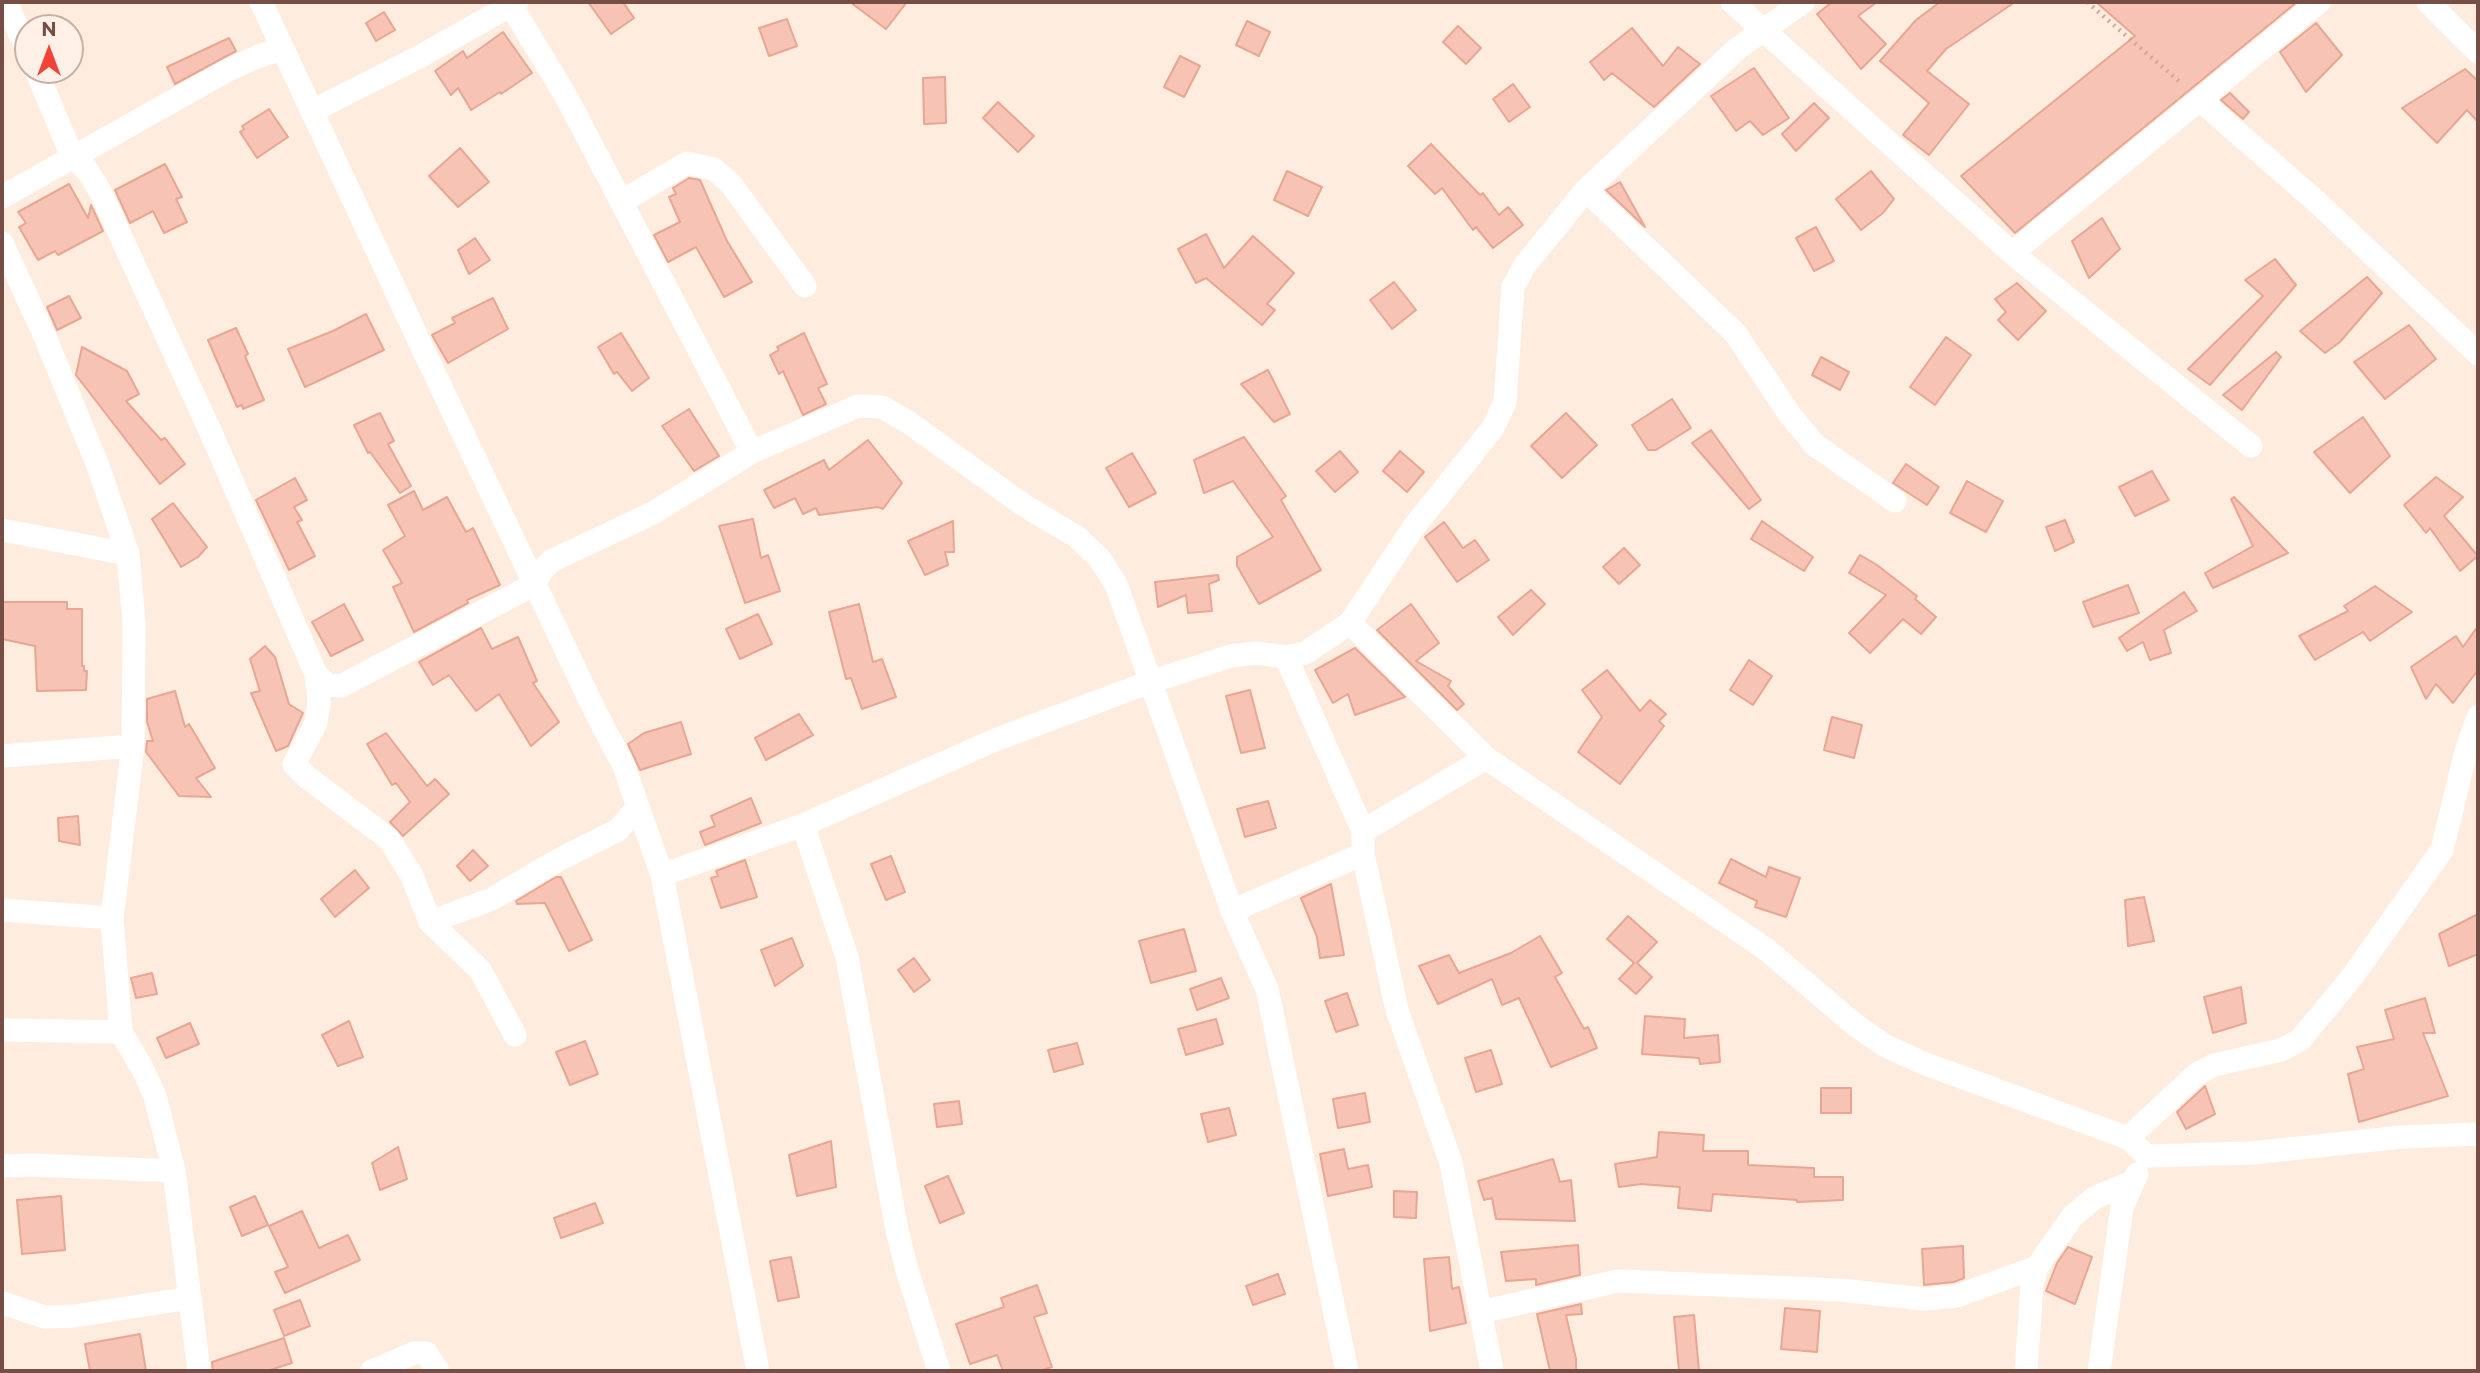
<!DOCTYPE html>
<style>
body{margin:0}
#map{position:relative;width:2480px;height:1373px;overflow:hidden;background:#feeddf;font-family:Montserrat,sans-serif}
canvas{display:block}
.frame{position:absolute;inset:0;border:4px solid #764e45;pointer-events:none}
.north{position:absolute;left:14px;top:14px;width:70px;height:70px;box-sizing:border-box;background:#fff1e7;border:2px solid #c8b0a6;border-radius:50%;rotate:0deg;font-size:19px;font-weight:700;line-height:28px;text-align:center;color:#764e45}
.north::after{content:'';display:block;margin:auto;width:24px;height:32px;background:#f34339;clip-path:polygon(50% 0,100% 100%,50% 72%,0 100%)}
</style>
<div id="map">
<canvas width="2480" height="1373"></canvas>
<div class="frame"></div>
<div class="north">N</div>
</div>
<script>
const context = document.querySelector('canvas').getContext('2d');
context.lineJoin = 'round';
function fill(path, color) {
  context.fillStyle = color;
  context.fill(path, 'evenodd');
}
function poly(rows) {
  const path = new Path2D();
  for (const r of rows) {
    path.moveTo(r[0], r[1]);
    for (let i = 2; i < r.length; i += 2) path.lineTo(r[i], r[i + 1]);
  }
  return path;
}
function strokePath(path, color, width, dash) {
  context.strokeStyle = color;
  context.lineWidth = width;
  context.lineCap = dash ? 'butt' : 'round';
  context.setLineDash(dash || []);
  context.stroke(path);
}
const building = poly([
 [588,2,623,2,634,18,611,34,588,2],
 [850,2,907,2,886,29,850,2],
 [1832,2,1877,2,1858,16,1886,44,1861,69,1817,14,1832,2],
 [1940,2,2015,2,1946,49,1927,71,1969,104,1929,155,1903,135,1929,103,1880,61,1916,20,1940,2],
 [2096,2,2297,2,2015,233,1961,176,2135,36,2096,2],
 [384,12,395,30,376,41,366,23,384,12],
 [787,19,797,46,769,56,759,28,787,19],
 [1247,21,1270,32,1259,56,1236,45,1247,21],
 [2316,23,2342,55,2306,92,2280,52,2316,23],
 [1458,26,1481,48,1466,64,1443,42,1458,26],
 [1632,28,1663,66,1678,47,1700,64,1654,107,1612,73,1604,80,1590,62,1632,28],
 [503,32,532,73,501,94,500,92,471,110,458,88,451,95,435,71,463,51,467,58,503,32],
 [229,38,236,51,175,84,167,67,229,38],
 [1180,56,1200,66,1184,97,1164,87,1180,56],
 [1754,68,1789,118,1763,135,1750,121,1736,131,1711,96,1754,68],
 [2465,69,2478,81,2478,122,2467,110,2437,143,2402,108,2465,69],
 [945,77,946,123,924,124,923,78,945,77],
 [1513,84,1530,107,1509,122,1493,99,1513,84],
 [2230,93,2249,112,2243,119,2221,100,2230,93],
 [998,102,1034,136,1018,152,983,118,998,102],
 [1814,103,1829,118,1796,151,1782,134,1814,103],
 [269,109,288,137,257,158,240,132,244,129,242,126,269,109],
 [1431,144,1480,195,1483,193,1499,215,1508,207,1523,225,1493,248,1476,227,1473,230,1442,188,1435,194,1408,166,1431,144],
 [460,148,489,182,458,207,429,176,460,148],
 [165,164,182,197,176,199,187,222,164,233,153,211,130,223,115,190,165,164],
 [1287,171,1322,187,1308,216,1274,200,1287,171],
 [1871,171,1894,199,1883,213,1861,230,1836,199,1871,171],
 [689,178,700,180,727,241,752,282,724,297,696,247,668,262,654,235,680,222,669,197,676,194,673,188,689,178],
 [1620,182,1645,227,1606,190,1620,182],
 [69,184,88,218,91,205,103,231,58,255,55,251,38,260,19,227,26,223,18,212,69,184],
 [2102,218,2120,249,2089,278,2072,241,2102,218],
 [1816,227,1834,261,1814,271,1796,238,1816,227],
 [1206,234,1224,268,1253,236,1294,273,1267,304,1275,310,1262,325,1206,278,1196,283,1178,249,1206,234],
 [475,238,490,260,469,274,458,250,475,238],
 [2275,259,2296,285,2210,385,2188,369,2263,296,2245,280,2275,259],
 [2367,277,2382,293,2340,342,2325,353,2300,331,2367,277],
 [1394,282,1416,310,1392,329,1370,300,1394,282],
 [2017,283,2046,311,2018,340,1998,320,2006,312,1995,299,2017,283],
 [69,296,81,318,57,330,47,307,69,296],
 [493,298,508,329,448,363,432,335,455,323,452,318,493,298],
 [366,314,384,350,305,387,288,349,333,331,366,314],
 [2409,325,2436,359,2385,399,2354,362,2409,325],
 [236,328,248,354,245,356,264,400,243,409,242,405,237,407,208,340,236,328],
 [621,333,649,378,632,391,617,372,614,374,598,347,621,333],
 [804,333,827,384,818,388,826,404,803,415,783,371,779,374,770,355,779,350,777,347,804,333],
 [1946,337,1971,355,1935,405,1910,387,1946,337],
 [82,347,127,371,139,394,126,401,161,440,165,438,185,464,160,484,76,375,82,347],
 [2276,352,2281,357,2242,410,2223,395,2276,352],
 [1821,357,1849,372,1840,390,1812,375,1821,357],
 [1268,370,1290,414,1274,422,1241,384,1268,370],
 [1672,399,1691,428,1656,450,1648,450,1632,425,1672,399],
 [689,409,719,456,694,471,662,426,689,409],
 [380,413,394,441,388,444,411,486,400,493,370,452,368,453,354,425,380,413],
 [1566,413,1597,445,1562,478,1531,446,1566,413],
 [2363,417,2390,456,2350,493,2314,452,2363,417],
 [1711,430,1761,500,1749,509,1692,443,1711,430],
 [1244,437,1286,496,1281,500,1321,570,1259,604,1237,566,1237,557,1273,537,1233,481,1204,493,1194,460,1244,437],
 [868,440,902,483,883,509,878,507,819,515,816,508,803,514,795,498,774,508,764,490,824,460,829,470,868,440],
 [1340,451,1358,472,1335,492,1316,471,1340,451],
 [1400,451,1424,472,1407,492,1383,471,1400,451],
 [1132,453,1156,493,1129,507,1106,468,1132,453],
 [1906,464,1939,487,1927,505,1893,483,1906,464],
 [2152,471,2169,500,2135,516,2119,487,2152,471],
 [2436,477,2463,497,2444,516,2478,556,2460,571,2430,528,2426,533,2404,505,2436,477],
 [295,478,307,500,294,507,302,520,297,522,315,556,289,570,256,500,295,478],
 [1967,481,2003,501,1986,532,1950,513,1967,481],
 [414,491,423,510,447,497,466,532,473,528,500,585,467,600,468,603,414,632,393,587,402,583,383,550,405,536,388,505,414,491],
 [2234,497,2288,553,2213,588,2205,573,2253,546,2231,499,2234,497],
 [173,503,207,547,198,557,181,567,152,519,173,503],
 [753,519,761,558,768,555,780,591,745,603,719,526,753,519],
 [2065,520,2074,542,2055,551,2046,527,2065,520],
 [953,521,954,552,945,552,948,565,925,575,908,541,953,521],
 [1762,521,1813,557,1804,571,1751,539,1762,521],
 [1444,522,1463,548,1475,540,1489,560,1457,582,1425,537,1444,522],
 [1624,548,1640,565,1619,584,1603,567,1624,548],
 [1860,555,1877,565,1917,596,1915,599,1936,617,1921,634,1903,619,1870,653,1849,633,1886,595,1849,573,1860,555],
 [1218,575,1219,580,1209,584,1212,611,1188,613,1186,595,1158,607,1155,582,1218,575],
 [2128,585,2139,613,2093,627,2083,602,2128,585],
 [2375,586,2412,612,2370,641,2363,632,2315,660,2299,636,2348,611,2344,606,2375,586],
 [1531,590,1545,604,1513,635,1498,617,1531,590],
 [2184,592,2197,611,2164,630,2171,653,2150,660,2143,642,2127,651,2119,638,2184,592],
 [2,602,67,602,67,609,82,609,82,666,84,666,84,671,87,671,86,690,37,691,35,646,2,639,2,602],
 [344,604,363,640,331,656,312,622,344,604],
 [859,604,873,662,882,659,896,697,862,709,851,678,846,679,829,612,859,604],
 [1411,604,1439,643,1416,661,1451,681,1448,686,1464,704,1457,710,1377,630,1411,604],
 [758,614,772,644,740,659,726,629,758,614],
 [2478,626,2478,670,2453,703,2436,684,2426,699,2411,667,2456,636,2463,647,2478,626],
 [481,628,492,649,518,637,537,681,533,683,559,722,531,746,499,694,476,711,449,675,433,685,419,662,481,628],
 [265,646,275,657,289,704,303,713,288,746,276,751,251,693,260,691,250,659,265,646],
 [1355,648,1405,697,1355,715,1348,694,1333,703,1315,670,1355,648],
 [1749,660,1772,676,1753,705,1730,690,1749,660],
 [1607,670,1640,711,1650,700,1666,714,1659,721,1664,726,1620,784,1578,752,1602,717,1582,690,1607,670],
 [1250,690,1265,748,1241,753,1226,696,1250,690],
 [175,691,185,727,189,724,215,768,196,778,211,797,179,796,146,752,147,741,153,741,147,722,147,699,175,691],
 [799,714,813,735,766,760,755,738,799,714],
 [1832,717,1862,725,1854,758,1824,750,1832,717],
 [681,722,691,754,640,770,628,744,644,733,681,722],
 [386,733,427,786,435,779,449,794,403,836,390,822,410,802,396,783,392,785,367,744,386,733],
 [751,798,761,823,705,845,700,832,715,826,711,816,751,798],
 [1268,801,1276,828,1245,837,1237,809,1268,801],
 [78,816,80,845,59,841,58,818,78,816],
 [473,850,488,866,470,881,457,866,473,850],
 [891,856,905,892,886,900,871,864,891,856],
 [1731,859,1766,877,1769,867,1800,878,1786,917,1755,907,1757,901,1719,883,1731,859],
 [745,860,757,897,721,908,711,878,718,876,716,871,745,860],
 [355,870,369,888,335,917,321,899,355,870],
 [556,877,561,877,592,940,569,951,545,903,517,904,516,901,556,877],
 [1331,884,1344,955,1320,958,1317,937,1301,898,1331,884],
 [2144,897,2154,941,2128,946,2125,900,2144,897],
 [2478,914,2478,954,2449,966,2439,934,2478,914],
 [1628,916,1657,942,1637,963,1652,977,1636,994,1619,979,1634,963,1607,939,1628,916],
 [1184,929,1196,971,1151,983,1139,941,1184,929],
 [1540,936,1562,973,1555,977,1584,1029,1588,1027,1597,1048,1551,1067,1519,998,1502,1005,1492,979,1438,1004,1419,966,1449,955,1459,973,1511,953,1540,936],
 [792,938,803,966,775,986,761,950,792,938],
 [914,958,930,980,914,992,898,970,914,958],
 [152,973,157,994,136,998,131,978,152,973],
 [1221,978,1229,998,1197,1010,1190,989,1221,978],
 [2241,987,2246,1023,2213,1033,2204,997,2241,987],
 [1347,993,1358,1025,1336,1032,1325,1001,1347,993],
 [2425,998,2435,1033,2423,1033,2448,1096,2359,1122,2348,1074,2364,1069,2357,1047,2394,1039,2385,1010,2425,998],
 [1645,1016,1685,1019,1684,1038,1718,1035,1720,1062,1700,1064,1699,1058,1642,1054,1645,1016],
 [1216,1019,1223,1044,1186,1055,1178,1029,1216,1019],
 [349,1021,363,1057,338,1066,322,1035,349,1021],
 [190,1023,199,1044,166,1058,157,1038,190,1023],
 [585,1041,598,1074,570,1085,556,1052,585,1041],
 [1077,1043,1083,1064,1054,1072,1048,1050,1077,1043],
 [1491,1050,1502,1084,1476,1092,1465,1058,1491,1050],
 [2205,1086,2215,1114,2186,1129,2177,1112,2205,1086],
 [1821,1088,1851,1088,1851,1113,1821,1113,1821,1088],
 [1365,1093,1370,1122,1338,1128,1333,1099,1365,1093],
 [959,1101,962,1124,937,1127,934,1104,959,1101],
 [1229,1108,1236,1135,1208,1142,1201,1114,1229,1108],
 [1659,1132,1704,1135,1703,1151,1748,1151,1748,1165,1814,1168,1814,1177,1843,1177,1843,1200,1797,1202,1797,1200,1713,1194,1711,1211,1678,1208,1680,1187,1641,1184,1619,1187,1615,1164,1657,1157,1659,1132],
 [831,1141,836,1187,797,1196,789,1155,831,1141],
 [398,1147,407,1179,380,1190,372,1163,398,1147],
 [1344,1149,1348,1169,1368,1165,1372,1187,1328,1196,1320,1154,1344,1149],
 [1553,1159,1560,1182,1571,1180,1575,1221,1496,1219,1492,1198,1484,1200,1478,1181,1553,1159],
 [948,1176,964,1213,940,1223,925,1186,948,1176],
 [1394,1191,1417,1192,1416,1218,1394,1217,1394,1191],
 [61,1196,65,1250,22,1254,17,1200,61,1196],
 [255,1196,268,1225,242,1236,230,1207,255,1196],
 [595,1203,603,1223,561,1238,554,1218,595,1203],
 [302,1211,319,1248,348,1235,360,1260,285,1293,275,1272,288,1267,269,1226,302,1211],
 [1578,1245,1580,1275,1536,1285,1536,1279,1506,1281,1501,1252,1578,1245],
 [1963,1246,1964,1278,1954,1282,1924,1285,1922,1249,1963,1246],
 [2068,1247,2092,1257,2075,1304,2046,1291,2057,1263,2068,1247],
 [791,1257,799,1297,778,1301,770,1261,791,1257],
 [1449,1257,1452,1289,1459,1287,1466,1323,1430,1331,1424,1259,1449,1257],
 [1278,1274,1285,1294,1253,1305,1246,1286,1278,1274],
 [1037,1285,1047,1313,1034,1317,1052,1367,1039,1371,1003,1371,997,1355,970,1364,956,1324,1004,1307,1001,1298,1037,1285],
 [300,1300,310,1326,284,1336,274,1310,300,1300],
 [1581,1304,1582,1314,1566,1315,1576,1359,1576,1371,1550,1371,1537,1314,1581,1304],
 [1785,1308,1820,1311,1817,1352,1781,1349,1785,1308],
 [1694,1315,1699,1371,1679,1371,1674,1317,1694,1315],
 [140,1334,146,1371,90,1371,85,1344,140,1334],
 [284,1338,292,1363,267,1371,213,1371,212,1362,284,1338]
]);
fill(building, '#f6c3b4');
strokePath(building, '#e9a693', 2);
strokePath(poly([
 [2087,2,2181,83]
]), '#daa698', 4.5, [2, 5]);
strokePath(poly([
 [6,2,28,52],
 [261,2,429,362,597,715,623,764,662,875,758,1371],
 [509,2,567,98,752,452],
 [1732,2,2012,253,2251,446],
 [2428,2,2478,52],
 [36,70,72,156,87,170,100,191,212,435,316,674,327,685,341,686,535,584,541,572,551,561,653,513,752,452,858,406,882,407,908,422,1022,504,1077,537,1100,559,1116,584,1232,911,1267,989,1347,1371],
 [2200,100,2318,203,2478,354],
 [312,111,417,58,517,2],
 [1586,190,1735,333,1790,415,1815,445,1895,501],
 [2,197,228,70,259,56,283,49],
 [621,202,687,163,714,169,731,184,805,286],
 [2,243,43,332,98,466,128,554,134,623,133,746,112,918,121,1032,142,1068,155,1096,174,1171,199,1371],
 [2012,253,2319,2],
 [2,530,128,554],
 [1350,623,1486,758,1767,950,1854,1024,1884,1045,1923,1063,2128,1138,2147,1156,2252,1153,2402,1137,2478,1134],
 [1286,657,1363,831,1363,854,1397,1010,1451,1163,1492,1371],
 [316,674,319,702,316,723,294,764,307,777,389,839,412,876,430,922],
 [2,756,133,746],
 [803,825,847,957,897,1230,907,1270,939,1371],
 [1363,831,1486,758],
 [662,875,803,825,995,740,1150,682,1231,656,1256,653,1286,657,1305,653,1350,623,1413,528,1493,428,1505,402,1513,287,1525,265,1586,190,1737,49,1803,2],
 [2,910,112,918],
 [1232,911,1363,854],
 [2,1030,121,1032],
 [515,1035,480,970,430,922,492,899,560,859,618,830,638,807],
 [2128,1138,2197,1074,2214,1065,2281,1050,2300,1040,2352,977,2442,850,2466,751,2478,717],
 [2,1166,34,1165,174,1171],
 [2,1303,45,1317,75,1316,190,1298],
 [1481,1312,1618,1281,1840,1290,1923,1299,1957,1296,2037,1267],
 [372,1371,414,1353,426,1353,438,1371],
 [2026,1371,2032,1285,2037,1267,2072,1217,2094,1198,2132,1182],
 [2099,1371,2122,1207,2137,1174]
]), '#fff', 23);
</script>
